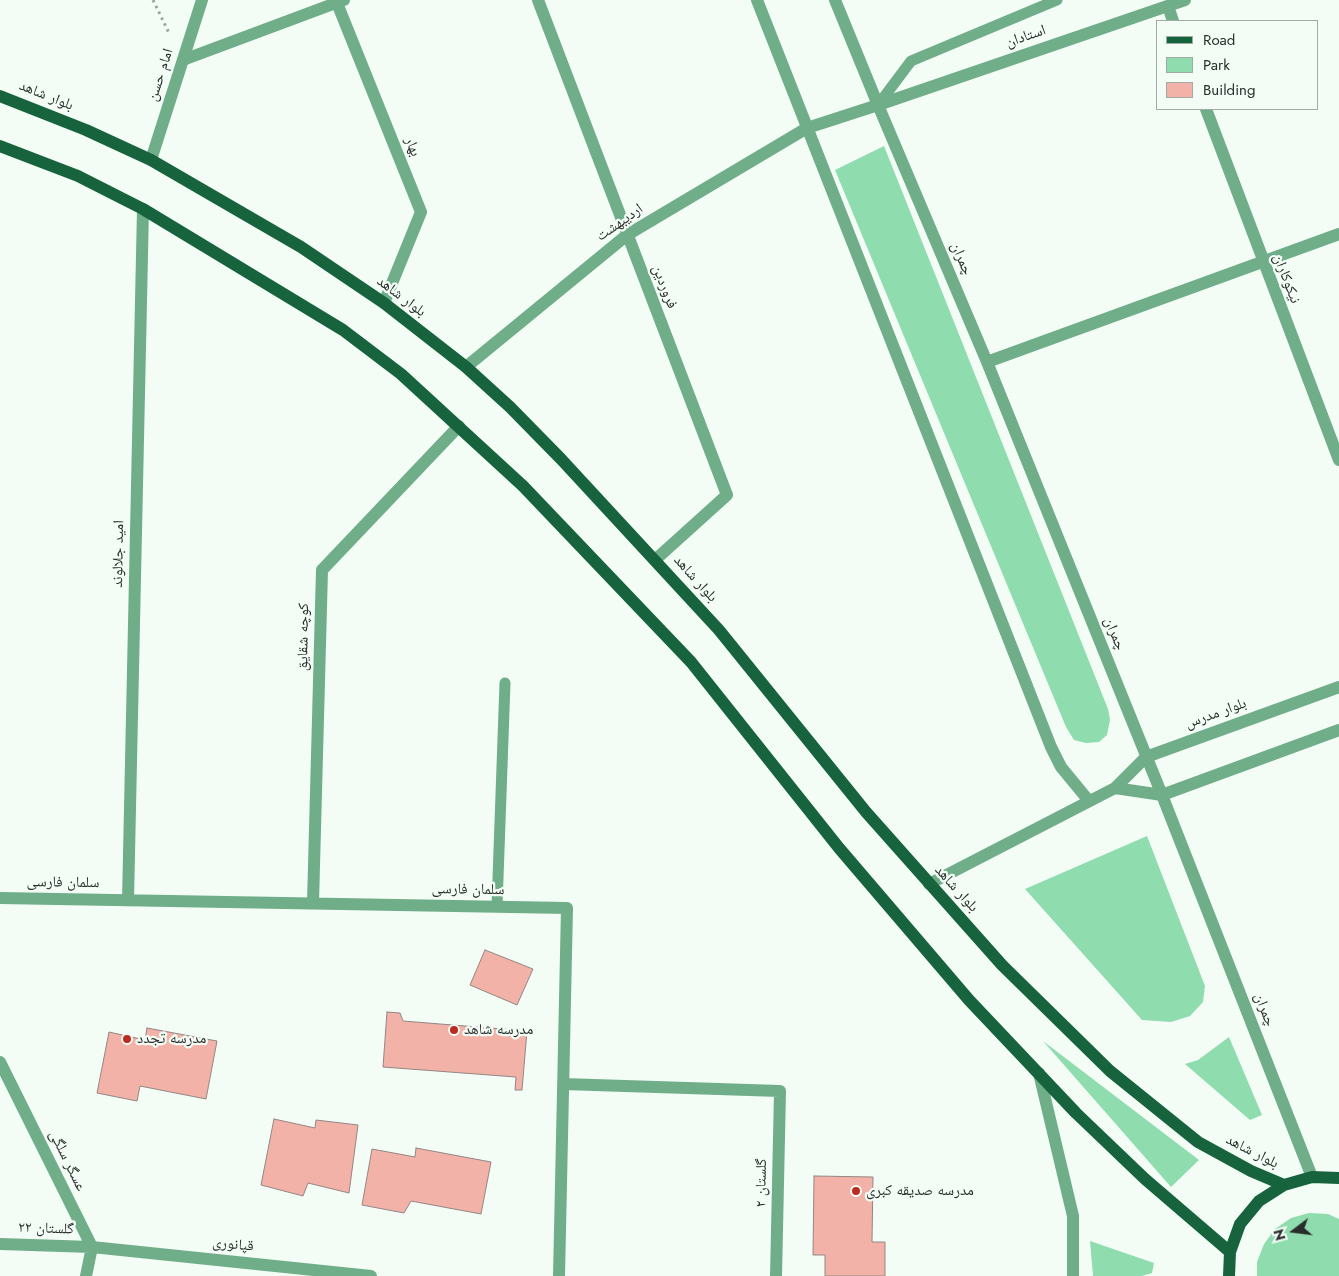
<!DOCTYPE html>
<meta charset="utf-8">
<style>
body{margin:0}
#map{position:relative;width:1339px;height:1276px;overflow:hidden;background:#f3fdf6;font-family:Jost,sans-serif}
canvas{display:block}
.legend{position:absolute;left:1156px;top:20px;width:162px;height:90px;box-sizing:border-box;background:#f3fdf6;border:1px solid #a2aaa5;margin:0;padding:6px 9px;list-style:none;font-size:15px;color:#292d2b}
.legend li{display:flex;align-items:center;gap:10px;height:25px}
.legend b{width:25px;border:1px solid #a2aaa5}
.north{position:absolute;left:1269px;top:1206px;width:50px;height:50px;-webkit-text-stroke:4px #f3fdf6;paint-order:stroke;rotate:255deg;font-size:14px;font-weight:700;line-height:20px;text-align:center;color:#292d2b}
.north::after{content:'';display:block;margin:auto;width:18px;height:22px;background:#292d2b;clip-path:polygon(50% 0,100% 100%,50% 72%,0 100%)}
</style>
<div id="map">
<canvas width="1339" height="1276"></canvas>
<ul class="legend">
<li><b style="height:6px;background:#16633e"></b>Road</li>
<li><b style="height:14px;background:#8fdcae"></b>Park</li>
<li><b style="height:14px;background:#f2b2a8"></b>Building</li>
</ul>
<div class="north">N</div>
</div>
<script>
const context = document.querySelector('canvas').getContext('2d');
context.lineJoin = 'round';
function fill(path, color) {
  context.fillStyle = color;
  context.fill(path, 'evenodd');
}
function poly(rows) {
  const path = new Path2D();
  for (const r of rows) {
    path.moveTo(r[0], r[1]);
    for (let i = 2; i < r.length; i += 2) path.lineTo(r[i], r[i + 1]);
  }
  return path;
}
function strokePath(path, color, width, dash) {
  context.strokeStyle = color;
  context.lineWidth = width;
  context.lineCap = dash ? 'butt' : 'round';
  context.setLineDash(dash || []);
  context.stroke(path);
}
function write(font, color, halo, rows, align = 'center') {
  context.font = font + ' Jost,"Noto Naskh Arabic",sans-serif';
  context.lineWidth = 4.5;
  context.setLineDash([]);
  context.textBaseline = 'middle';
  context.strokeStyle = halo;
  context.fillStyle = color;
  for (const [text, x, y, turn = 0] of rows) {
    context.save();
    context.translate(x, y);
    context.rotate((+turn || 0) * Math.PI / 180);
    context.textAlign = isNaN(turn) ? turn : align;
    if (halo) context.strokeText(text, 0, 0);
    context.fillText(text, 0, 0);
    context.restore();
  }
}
fill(poly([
 [884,146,1108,709,1110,720,1107,735,1099,742,1086,743,1074,740,1066,727,835,170],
 [1147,836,1205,986,1203,1002,1190,1016,1171,1022,1142,1020,1025,889],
 [1229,1037,1262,1115,1250,1120,1185,1064,1198,1060],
 [1043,1041,1199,1160,1171,1187],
 [1309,1213,1328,1214,1339,1219,1339,1276,1257,1276,1257,1262,1264,1244,1275,1229,1291,1218],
 [1090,1241,1154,1263,1152,1273,1142,1276,1093,1276]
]), '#8fdcae');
const building = poly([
 [485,950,533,969,517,1005,470,985,485,950],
 [387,1012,400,1013,403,1021,527,1031,522,1090,515,1090,516,1077,383,1067,387,1012],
 [147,1028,217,1041,206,1099,140,1086,137,1101,97,1093,109,1032,145,1040,147,1028],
 [274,1119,315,1128,316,1120,358,1125,349,1193,308,1183,303,1196,261,1185,274,1119],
 [416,1148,491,1162,481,1214,411,1201,404,1213,362,1205,372,1149,415,1157,416,1148],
 [814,1176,873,1177,872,1242,885,1242,885,1276,825,1276,825,1255,813,1255,814,1176]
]);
fill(building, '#f2b2a8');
strokePath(building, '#928684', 1);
strokePath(poly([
 [153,0,170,35]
]), '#9ca49f', 3, [2.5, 4]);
strokePath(poly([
 [878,105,911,61,1057,0],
 [497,906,505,683]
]), '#70ae89', 11);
strokePath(poly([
 [538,0,727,495,655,560],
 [757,0,1051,747,1061,767,1089,801],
 [835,0,878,105,1185,0],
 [337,3,421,212,384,303],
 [1168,6,1173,21],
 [183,60,344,0],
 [1206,109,1339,460],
 [987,362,1339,234],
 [466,367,627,235,807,128,878,105,987,362,1162,795,1312,1177],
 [1115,788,1162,795,1339,730],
 [929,884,1115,788,1146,757,1339,687],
 [0,898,567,908,559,1276],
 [128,900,143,209],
 [313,903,322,570,459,426],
 [0,1062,92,1247,86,1276],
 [563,1084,780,1091,776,1276],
 [0,1244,92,1247,371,1276]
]), '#70ae89', 12);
strokePath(poly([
 [151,160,202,0],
 [1039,1073,1073,1216,1073,1276]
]), '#70ae89', 12);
strokePath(poly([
 [0,96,86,130,151,160,301,247,384,303,466,367,510,407,561,459,719,630,866,812,1002,965,1110,1071,1198,1142,1251,1171,1284,1185],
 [0,146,78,176,143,209,343,330,401,374,523,486,691,662,839,848,969,1000,1076,1113,1145,1179,1230,1252],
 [1229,1276,1230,1252,1240,1224,1259,1201,1284,1185,1312,1177,1339,1178]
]), '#16633e', 12);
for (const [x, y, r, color] of [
 [454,1030,5,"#ba2c22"],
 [127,1039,5,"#ba2c22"],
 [856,1191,5,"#ba2c22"]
]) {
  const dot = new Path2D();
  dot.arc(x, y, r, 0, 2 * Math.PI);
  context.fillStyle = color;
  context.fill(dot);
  strokePath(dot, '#f3fdf6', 2);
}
write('15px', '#292d2b', '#f3fdf6', [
 ["استادان",1026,37,-19],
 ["امام حسن",161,75,-72],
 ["بلوار شاهد",46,96,22],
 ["بهار",412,147,68],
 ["اردیبهشت",620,223,-35],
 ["چمران",961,259,67],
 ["نیکوکاران",1286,279,69],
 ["فروردین",664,287,69],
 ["بلوار شاهد",401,297,37],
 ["امید جلالوند",119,554,-89],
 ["بلوار شاهد",695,579,48],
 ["چمران",1114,634,68],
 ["کوچه شقایق",304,637,-89],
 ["بلوار مدرس",1216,714,-20],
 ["سلمان فارسی",63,883,1],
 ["بلوار شاهد",956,889,48],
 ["سلمان فارسی",468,890,1],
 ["چمران",1264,1010,69],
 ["بلوار شاهد",1252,1152,27],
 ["عسگر سلگی",67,1161,64],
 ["گلستان ۲",762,1183,-89],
 ["گلستان ۲۲",46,1229,2],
 ["قپانوری",233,1245,6]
]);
write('15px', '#292d2b', '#f3fdf6', [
 ["مدرسه شاهد",464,1030],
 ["مدرسه تجدد",137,1039],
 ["مدرسه صدیقه کبری",866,1191]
], 'left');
</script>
